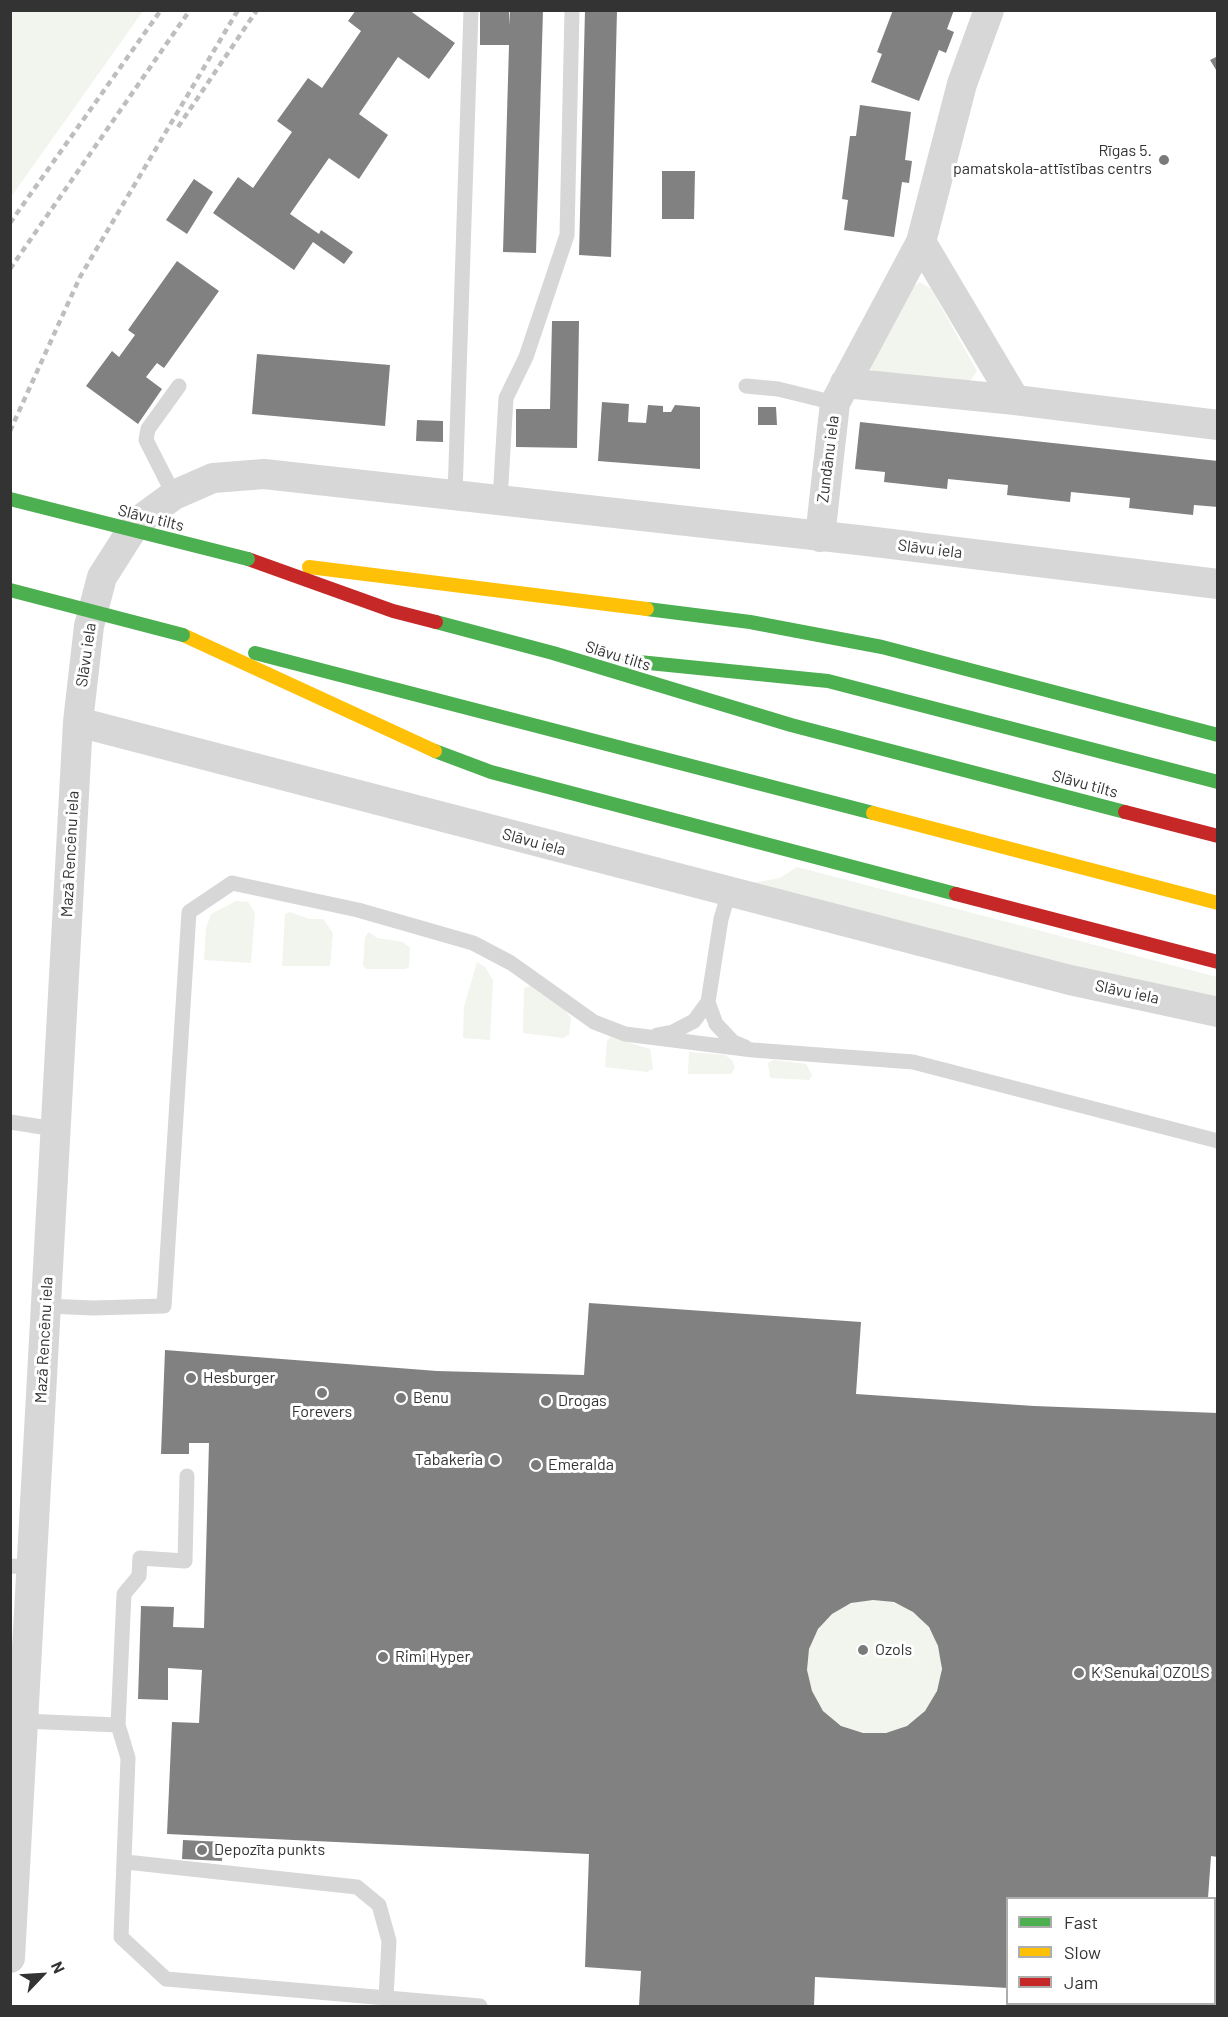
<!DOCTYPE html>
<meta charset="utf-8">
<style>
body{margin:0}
#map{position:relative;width:1228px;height:2017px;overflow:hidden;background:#fff;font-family:Barlow,sans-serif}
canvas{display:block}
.frame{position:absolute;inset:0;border:12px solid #333;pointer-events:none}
.legend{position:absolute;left:1006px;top:1897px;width:210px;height:108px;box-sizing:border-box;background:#fff;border:2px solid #adadad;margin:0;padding:8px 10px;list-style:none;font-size:18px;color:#333}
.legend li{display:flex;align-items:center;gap:12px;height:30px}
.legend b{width:30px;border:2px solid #adadad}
.north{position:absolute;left:12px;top:1945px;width:60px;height:60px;-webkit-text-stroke:4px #fff;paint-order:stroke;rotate:65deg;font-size:16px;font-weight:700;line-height:24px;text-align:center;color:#333}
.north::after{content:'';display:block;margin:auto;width:21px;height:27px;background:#333;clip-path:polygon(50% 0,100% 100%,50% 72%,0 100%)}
</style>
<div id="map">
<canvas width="1228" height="2017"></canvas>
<div class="frame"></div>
<ul class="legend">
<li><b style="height:8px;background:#4caf50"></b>Fast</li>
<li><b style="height:8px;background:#ffc107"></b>Slow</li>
<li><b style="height:8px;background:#c62828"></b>Jam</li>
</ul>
<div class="north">N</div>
</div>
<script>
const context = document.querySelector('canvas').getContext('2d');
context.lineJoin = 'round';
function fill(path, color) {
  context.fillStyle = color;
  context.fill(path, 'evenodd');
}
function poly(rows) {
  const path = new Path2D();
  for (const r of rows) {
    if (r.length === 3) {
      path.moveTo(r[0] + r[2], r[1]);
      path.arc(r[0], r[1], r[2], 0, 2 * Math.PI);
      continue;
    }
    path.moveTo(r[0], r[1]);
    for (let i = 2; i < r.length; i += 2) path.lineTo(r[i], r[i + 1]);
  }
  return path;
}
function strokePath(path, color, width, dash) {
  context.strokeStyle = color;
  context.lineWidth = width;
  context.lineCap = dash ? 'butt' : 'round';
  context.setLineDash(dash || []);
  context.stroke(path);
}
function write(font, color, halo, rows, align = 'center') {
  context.font = font + ' Barlow,sans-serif';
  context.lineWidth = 6;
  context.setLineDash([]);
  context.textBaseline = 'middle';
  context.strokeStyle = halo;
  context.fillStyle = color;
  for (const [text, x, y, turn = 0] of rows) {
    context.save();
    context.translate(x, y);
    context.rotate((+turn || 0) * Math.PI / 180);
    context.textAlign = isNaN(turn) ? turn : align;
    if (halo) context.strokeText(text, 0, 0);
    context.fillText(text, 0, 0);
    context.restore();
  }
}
fill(poly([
 [11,10,143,11,11,197,10,11],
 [920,282,931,289,977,371,970,381,872,371,866,358,908,291],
 [797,867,1217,977,1217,999,1196,997,753,883,780,878],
 [236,901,248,902,255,913,251,963,204,960,206,928,211,914],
 [290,912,309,919,323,919,333,933,330,966,282,966,285,914],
 [369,932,377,938,403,942,410,948,409,967,405,969,367,969,363,966,365,937],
 [477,962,485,967,493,980,490,1040,463,1038,464,1007],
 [530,986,564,1009,571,1018,569,1035,563,1038,523,1033,524,988],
 [611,1037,650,1049,653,1069,647,1072,605,1067,607,1041],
 [689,1052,725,1055,732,1060,735,1068,731,1074,688,1074],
 [774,1060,806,1064,812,1075,809,1080,770,1078,768,1063],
 [874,1667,67]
]), '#f1f5ed');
fill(poly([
 [356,10,409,10,455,43,429,79,398,57,359,114,388,135,359,179,329,158,290,214,319,234,321,230,353,252,344,264,313,242,294,270,213,213,238,177,253,188,292,132,277,121,308,78,322,88,361,31,348,21],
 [480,10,509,10,510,26,510,10,543,10,536,253,503,252,509,45,480,45],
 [585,10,617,10,611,257,579,255],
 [893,10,954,10,947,29,954,32,946,53,939,50,919,101,871,82,882,54,877,52],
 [1218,56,1218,73,1210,60],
 [860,105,911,112,905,160,912,161,909,183,902,182,894,237,844,230,848,200,842,199,850,136,856,136],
 [662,171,695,171,694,219,662,219],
 [194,179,213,192,187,234,166,220],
 [177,261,219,291,164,368,157,363,146,377,162,389,138,424,86,386,112,351,119,357,135,335,128,330],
 [552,321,579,321,577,448,516,447,516,409,550,409],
 [257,354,390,365,385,426,252,414],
 [602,402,629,404,628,422,646,423,648,405,663,406,663,412,671,412,675,405,700,407,700,469,598,461],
 [758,407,776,407,777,425,758,425],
 [417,420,443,421,443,442,416,441],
 [860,422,1218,461,1218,507,1194,505,1193,515,1129,508,1130,498,1071,492,1070,502,1007,495,1008,485,948,479,947,489,884,482,885,472,855,469],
 [589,1303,861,1322,856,1394,1034,1406,1218,1413,1218,1857,1211,1856,1208,1898,1008,1898,1008,1988,815,1977,814,2006,639,2006,641,1971,585,1967,589,1854,167,1834,172,1722,199,1723,202,1670,168,1668,168,1700,138,1699,141,1606,174,1607,173,1627,204,1628,209,1443,189,1443,189,1454,161,1454,165,1350,437,1371,584,1375],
 [873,1600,894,1602,913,1612,929,1627,938,1646,942,1669,937,1691,925,1711,907,1726,886,1733,863,1733,841,1726,823,1711,812,1691,807,1670,809,1649,818,1629,832,1614,851,1603],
 [183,1840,223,1842,222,1861,182,1859]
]), '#818181');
strokePath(poly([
 [746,386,778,389,835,403],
 [174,495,146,440,148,429,179,386],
 [455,495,471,10],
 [500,500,506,398,526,357,567,235,572,10],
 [729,892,721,919,708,1002,716,1024,733,1042,745,1047],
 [657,1035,673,1032,694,1021,708,1002],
 [10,1122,55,1129],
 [47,1306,93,1308,164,1306,189,912,232,883,358,910,473,943,511,963,594,1022,625,1034,753,1050,913,1062,1218,1141],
 [187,1476,185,1561,140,1558,139,1576,124,1594,118,1725,128,1758,121,1937,166,1979,480,2006],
 [10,1566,31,1567],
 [23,1721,118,1725],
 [126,1862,357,1887,379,1905,389,1941,386,1998]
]), '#d7d7d7', 15);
strokePath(poly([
 [921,242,1015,400],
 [845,383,1015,400,1218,425],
 [820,537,835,403,921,242,962,84,989,10],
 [78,722,1070,980,1218,1012],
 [10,1958,78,722,89,626,102,577,137,522,174,495,213,478,264,474,867,541,1218,584]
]), '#d7d7d7', 30);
strokePath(poly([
 [647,609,750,622,882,647,1218,735],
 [436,622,553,653,791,725,1125,812],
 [255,653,873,813],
 [629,661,828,681,1218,782],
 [435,751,491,772,956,894]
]), '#4caf50', 14);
strokePath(poly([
 [309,567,647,609],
 [183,635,435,751],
 [873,813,1218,903]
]), '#ffc107', 14);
strokePath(poly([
 [248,559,393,611,436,622],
 [1125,812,1218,836],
 [956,894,1218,962]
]), '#c62828', 14);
strokePath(poly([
 [178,127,257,10],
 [10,223,161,10],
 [10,269,190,10],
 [10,431,80,277,238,10]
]), '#bebebe', 4.5, [6, 4.5]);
strokePath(poly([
 [10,499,248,559],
 [10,590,183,635]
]), '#4caf50', 14);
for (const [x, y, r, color] of [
 [1164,160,6,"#7a7a7a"],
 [191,1378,6,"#7a7a7a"],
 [322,1393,6,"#7a7a7a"],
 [401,1398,6,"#7a7a7a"],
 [546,1401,6,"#7a7a7a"],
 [495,1460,6,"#7a7a7a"],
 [536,1465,6,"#7a7a7a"],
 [863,1650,6,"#7a7a7a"],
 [383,1657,6,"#7a7a7a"],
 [1079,1673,6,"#7a7a7a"],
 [202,1850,6,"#7a7a7a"]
]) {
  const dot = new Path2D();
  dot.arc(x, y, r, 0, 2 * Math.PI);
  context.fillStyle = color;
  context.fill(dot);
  strokePath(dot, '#fff', 2);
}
write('16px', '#333', '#fff', [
 ["Rīgas 5.",1152,151,"right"],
 ["pamatskola-attīstības centrs",1152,169,"right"],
 ["Hesburger",203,1378],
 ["Benu",413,1398],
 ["Drogas",558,1401],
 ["Forevers",322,1412,"center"],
 ["Tabakeria",483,1460,"right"],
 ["Emeralda",548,1465],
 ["Ozols",875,1650],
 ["Rimi Hyper",395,1657],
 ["K Senukai OZOLS",1091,1673],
 ["Depozīta punkts",214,1850]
], 'left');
write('16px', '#333', '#fff', [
 ["Zundānu iela",828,459,-83],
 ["Slāvu tilts",151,518,14],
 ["Slāvu iela",930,549,7],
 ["Slāvu iela",86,655,-82],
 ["Slāvu tilts",618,656,17],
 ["Slāvu tilts",1085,784,15],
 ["Slāvu iela",534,842,15],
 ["Mazā Rencēnu iela",70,854,-87],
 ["Slāvu iela",1127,992,12],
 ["Mazā Rencēnu iela",44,1340,-87]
]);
</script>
